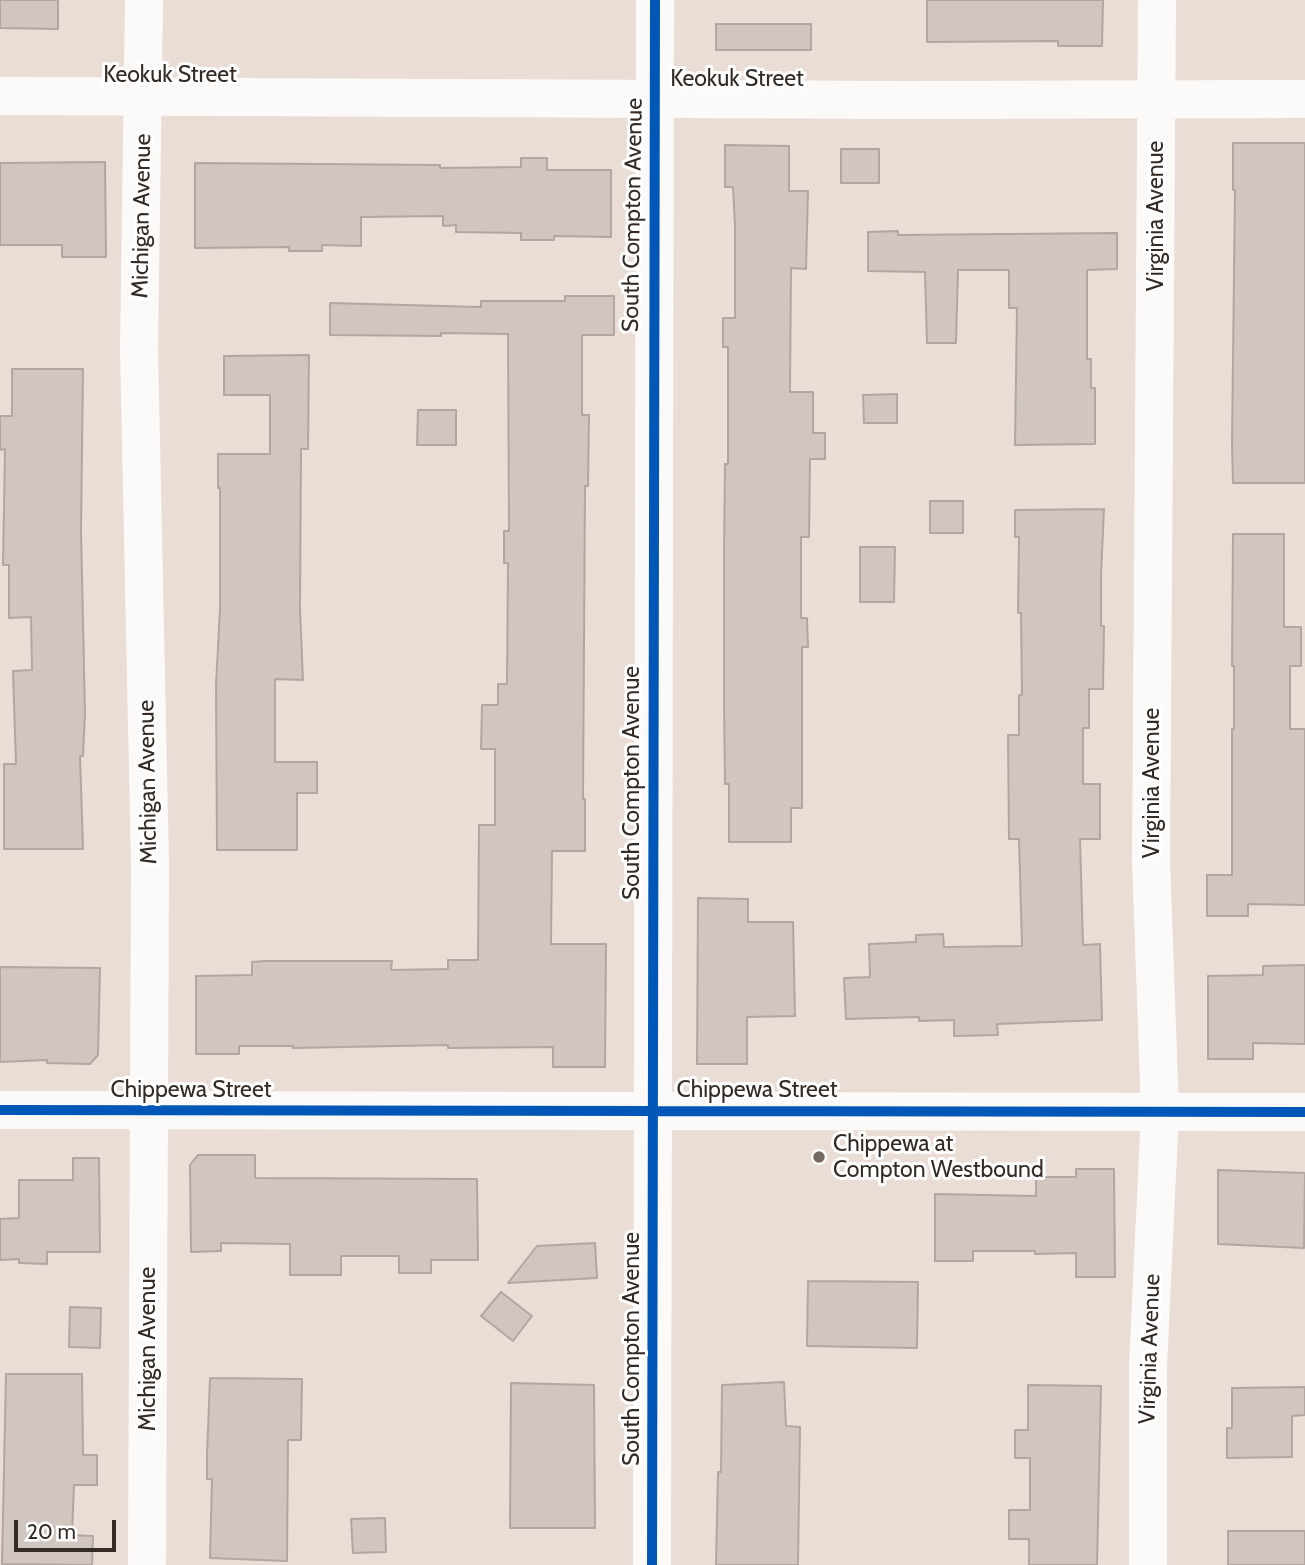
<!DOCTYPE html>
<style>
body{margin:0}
#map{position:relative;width:1305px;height:1565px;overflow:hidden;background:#eaddd5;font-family:Cabin,sans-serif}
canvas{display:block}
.scale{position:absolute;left:14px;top:1520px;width:102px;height:32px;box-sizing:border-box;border:4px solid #342b25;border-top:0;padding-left:9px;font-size:21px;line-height:24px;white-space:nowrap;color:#342b25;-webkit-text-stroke:5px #fff;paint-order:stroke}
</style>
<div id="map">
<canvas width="1305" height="1565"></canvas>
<div class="scale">20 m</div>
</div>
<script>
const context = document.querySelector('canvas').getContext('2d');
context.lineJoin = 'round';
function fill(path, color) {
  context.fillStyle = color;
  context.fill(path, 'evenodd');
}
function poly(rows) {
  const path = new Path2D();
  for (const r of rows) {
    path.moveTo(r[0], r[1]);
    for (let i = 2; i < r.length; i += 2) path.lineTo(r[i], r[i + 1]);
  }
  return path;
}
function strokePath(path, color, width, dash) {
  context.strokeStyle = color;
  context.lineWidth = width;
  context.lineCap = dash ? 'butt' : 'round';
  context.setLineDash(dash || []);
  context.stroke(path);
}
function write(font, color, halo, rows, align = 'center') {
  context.font = font + ' Cabin,sans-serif';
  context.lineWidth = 6;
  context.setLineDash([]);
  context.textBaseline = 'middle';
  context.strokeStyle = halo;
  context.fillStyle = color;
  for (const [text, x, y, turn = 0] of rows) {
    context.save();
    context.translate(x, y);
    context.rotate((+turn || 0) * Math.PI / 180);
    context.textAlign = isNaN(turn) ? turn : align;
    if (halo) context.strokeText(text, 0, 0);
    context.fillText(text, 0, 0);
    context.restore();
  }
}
const building = poly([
 [0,0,58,0,58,29,0,28,0,0],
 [927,0,1103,0,1102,46,1058,46,1058,41,927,42,927,0],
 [716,24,811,24,811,50,716,50,716,24],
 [1233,143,1305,143,1305,483,1233,483,1232,444,1235,190,1233,190,1233,143],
 [725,145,789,146,789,191,808,191,806,269,791,268,790,392,813,392,813,433,825,433,825,459,810,459,809,537,801,537,801,618,807,618,808,647,802,647,802,808,791,808,791,842,729,842,729,784,725,784,724,702,724,556,725,464,728,464,728,347,723,347,723,318,735,318,735,226,733,187,725,187,725,145],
 [841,149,879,149,879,183,841,183,841,149],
 [521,158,547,158,547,170,611,170,611,237,554,236,554,240,521,240,521,233,456,232,456,225,443,226,443,216,361,217,361,246,322,245,322,251,289,251,289,247,195,248,195,163,440,165,440,168,521,167,521,158],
 [105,162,106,257,62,257,62,245,0,245,0,163,105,162],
 [898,231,898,235,1117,233,1117,269,1087,270,1087,359,1091,359,1091,388,1095,388,1095,444,1015,445,1017,308,1009,308,1009,270,958,270,956,343,927,343,925,272,868,271,868,232,898,231],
 [565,296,614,296,614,335,582,335,582,415,589,415,588,486,585,486,583,799,585,799,585,851,552,851,551,944,606,944,605,1067,553,1067,553,1047,448,1048,448,1045,293,1048,293,1046,239,1046,239,1054,196,1054,196,976,252,975,252,962,265,961,392,961,391,970,448,969,448,960,478,960,479,825,495,825,495,749,481,749,482,705,498,705,498,684,507,684,508,563,504,563,504,531,509,531,508,334,441,333,441,336,330,335,330,303,481,307,481,301,565,301,565,296],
 [309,355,308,449,301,449,300,609,303,680,275,679,275,762,317,762,317,793,297,793,297,850,217,850,216,685,220,609,220,488,218,488,218,454,270,454,270,395,224,395,224,356,309,355],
 [12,369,83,369,81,531,85,713,83,756,80,756,83,849,4,849,4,764,16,764,13,671,32,670,31,617,9,618,9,565,3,565,5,449,0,450,0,416,12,416,12,369],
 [897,394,897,423,864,423,863,395,897,394],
 [418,410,456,410,456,445,417,445,418,410],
 [930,501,963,501,963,533,930,533,930,501],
 [1104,509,1101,575,1101,626,1104,626,1103,689,1089,689,1089,728,1083,728,1083,784,1100,784,1100,839,1080,839,1083,945,1100,944,1102,1020,997,1024,998,1035,954,1036,954,1020,919,1021,919,1017,846,1019,844,978,870,977,869,944,916,942,916,935,943,934,944,947,1022,946,1019,839,1009,839,1008,735,1019,735,1019,695,1022,695,1021,613,1018,613,1019,537,1015,537,1015,510,1104,509],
 [1233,534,1284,534,1284,627,1301,627,1301,666,1290,666,1290,729,1305,729,1305,905,1248,904,1248,916,1207,916,1207,875,1232,875,1232,729,1234,729,1234,666,1232,666,1233,534],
 [860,547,895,547,894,602,860,602,860,547],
 [698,898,748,899,748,922,793,922,795,1016,747,1017,747,1064,697,1064,698,898],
 [1305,965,1305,1044,1253,1043,1253,1059,1208,1059,1208,976,1263,975,1263,966,1305,965],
 [0,967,100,968,98,1055,90,1064,47,1063,47,1060,0,1062,0,967],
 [198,1155,255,1155,255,1178,477,1179,478,1260,431,1260,431,1273,399,1273,399,1256,341,1256,341,1275,290,1275,290,1244,221,1243,221,1251,191,1252,190,1165,198,1155],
 [73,1158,99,1158,100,1252,47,1252,47,1264,19,1263,19,1259,0,1260,0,1219,19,1218,19,1180,73,1180,73,1158],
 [1076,1169,1114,1169,1115,1277,1076,1277,1076,1253,1035,1254,1035,1251,973,1251,973,1261,935,1261,935,1194,1036,1196,1036,1177,1076,1177,1076,1169],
 [1218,1170,1305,1173,1304,1248,1218,1244,1218,1170],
 [595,1243,597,1278,508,1283,537,1246,595,1243],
 [808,1281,918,1282,917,1348,807,1346,808,1281],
 [501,1292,532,1316,513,1341,481,1316,501,1292],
 [70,1307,101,1308,100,1348,69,1347,70,1307],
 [6,1374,82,1374,83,1455,97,1455,97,1485,74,1485,72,1535,93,1536,92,1565,2,1564,6,1374],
 [210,1378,302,1379,301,1440,288,1440,287,1561,210,1558,212,1479,207,1479,207,1454,210,1378],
 [784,1382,786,1426,800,1427,798,1565,716,1565,718,1472,721,1472,722,1385,784,1382],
 [511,1383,594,1385,595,1528,510,1528,511,1383],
 [1028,1385,1101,1386,1097,1565,1029,1565,1029,1539,1009,1539,1009,1510,1030,1510,1030,1458,1015,1458,1015,1430,1028,1430,1028,1385],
 [1305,1387,1305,1415,1292,1416,1292,1457,1227,1458,1227,1428,1232,1428,1232,1388,1305,1387],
 [385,1518,386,1552,353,1553,351,1519,385,1518],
 [1228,1531,1305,1531,1305,1565,1228,1565,1228,1531]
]);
fill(building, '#d0c5bf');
strokePath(building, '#b1a7a0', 2);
strokePath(poly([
 [144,0,139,349,150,865,147,1565],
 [0,96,907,100,1305,99],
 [652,1565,655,0],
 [1148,1565,1148,1366,1160,1111,1151,860,1157,0]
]), '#fcfaf9', 38);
strokePath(poly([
 [0,1110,1305,1112]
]), '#fcfaf9', 38);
strokePath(poly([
 [0,1110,1305,1112],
 [652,1565,655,0]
]), '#0057b8', 10);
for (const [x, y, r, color] of [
 [819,1157,7,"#746963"]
]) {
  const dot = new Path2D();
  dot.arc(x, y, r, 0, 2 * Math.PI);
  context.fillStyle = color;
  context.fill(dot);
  strokePath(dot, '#fff', 2.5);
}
write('23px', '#342b25', '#fff', [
 ["Keokuk Street",170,75],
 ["Keokuk Street",737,79],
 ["South Compton Avenue",633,215,-89],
 ["Michigan Avenue",142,216,-89],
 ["Virginia Avenue",1156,216,-90],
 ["Michigan Avenue",148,782,-91],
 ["South Compton Avenue",632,783,-90],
 ["Virginia Avenue",1152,783,-90],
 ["Chippewa Street",191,1090],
 ["Chippewa Street",757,1090],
 ["Michigan Avenue",148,1349,-90],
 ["South Compton Avenue",632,1349,-90],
 ["Virginia Avenue",1150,1349,-88]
]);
write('23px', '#342b25', '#fff', [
 ["Chippewa at",833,1144],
 ["Compton Westbound",833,1170]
], 'left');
</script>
